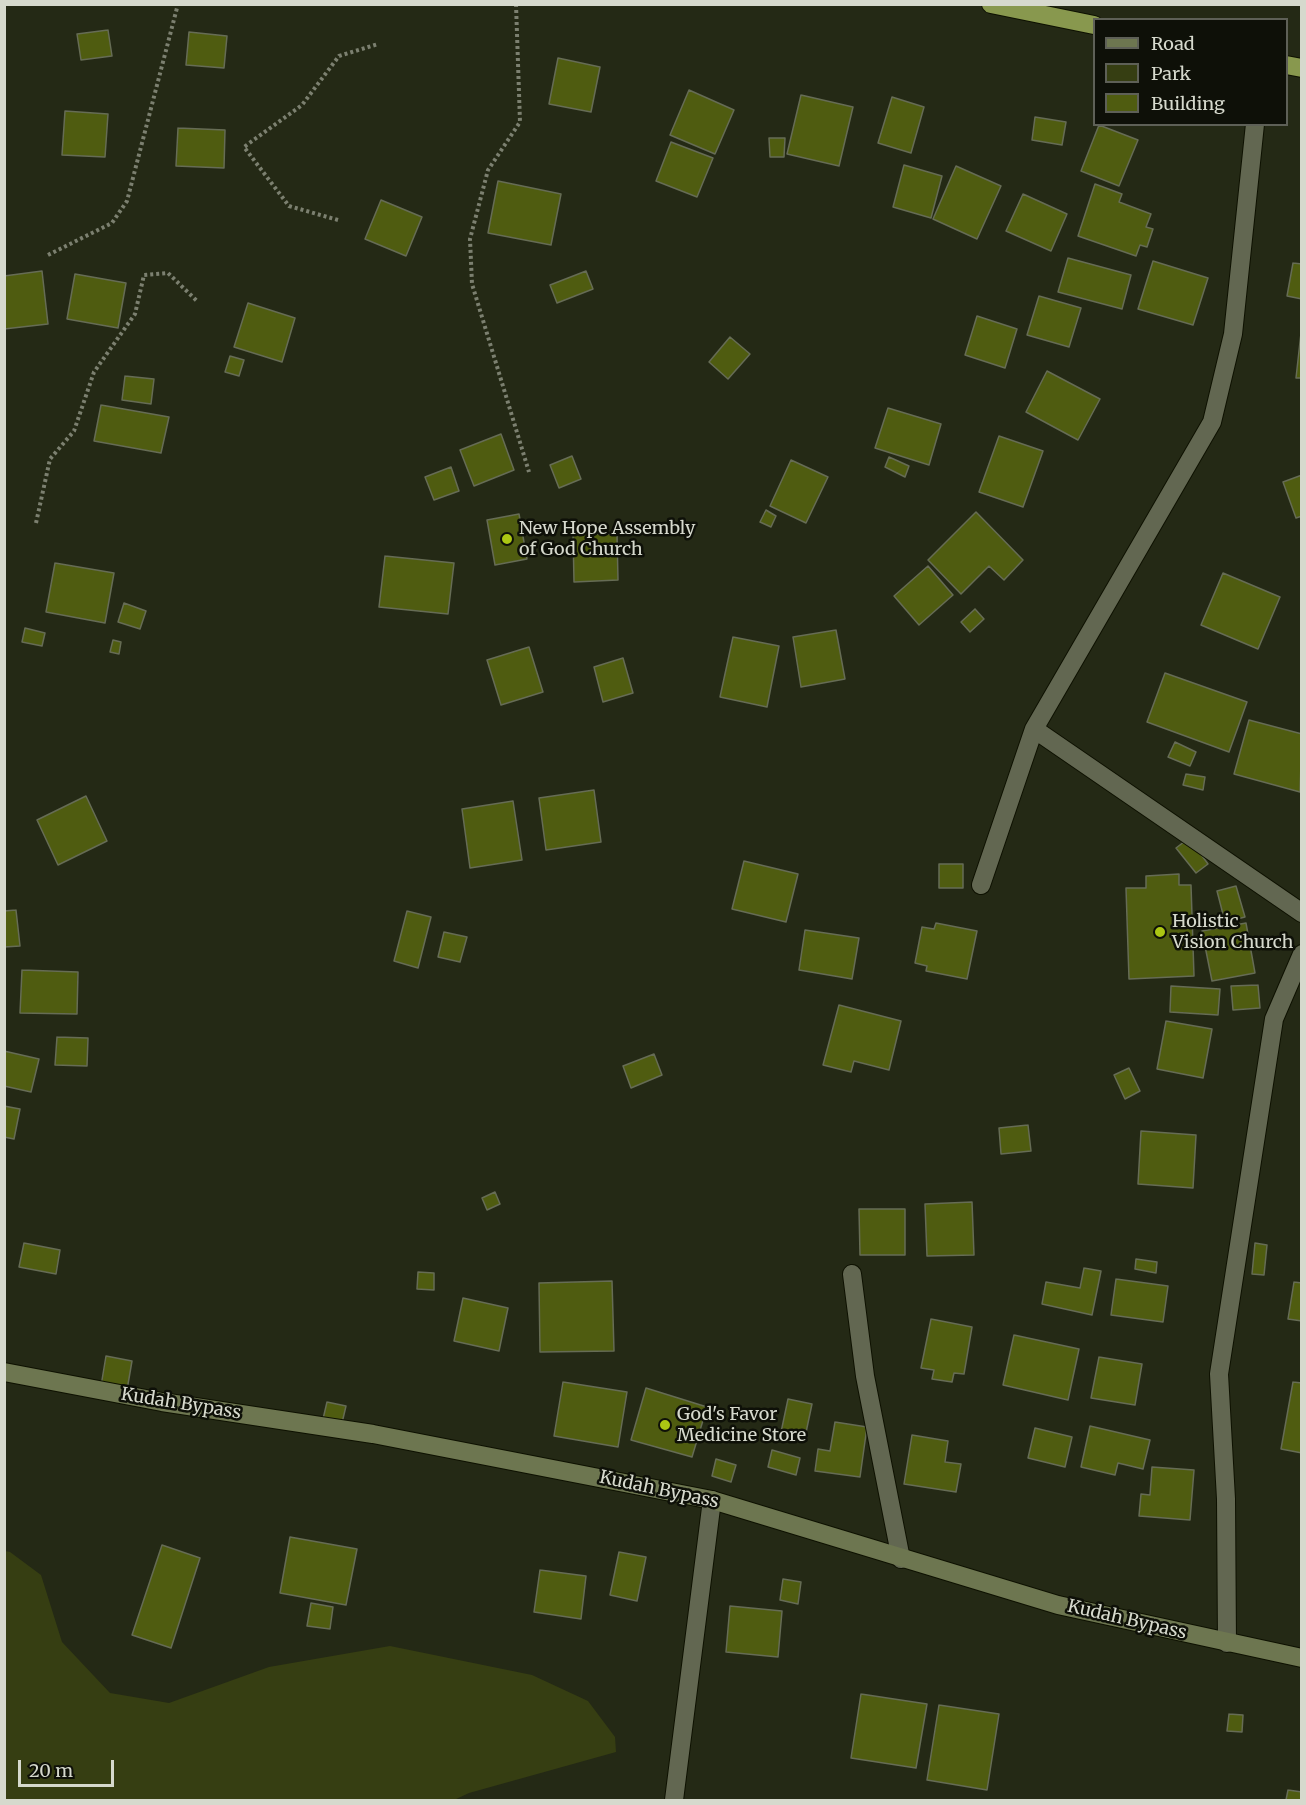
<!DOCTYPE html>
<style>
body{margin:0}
#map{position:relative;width:1306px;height:1805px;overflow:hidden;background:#242915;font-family:Merriweather,serif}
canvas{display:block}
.frame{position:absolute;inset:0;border:6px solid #d6d9cd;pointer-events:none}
.legend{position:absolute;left:1093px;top:18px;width:195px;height:108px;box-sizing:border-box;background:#0e1008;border:2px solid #5e6057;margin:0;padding:8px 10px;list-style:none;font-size:18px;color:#d6d9cd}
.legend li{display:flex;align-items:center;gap:12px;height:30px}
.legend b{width:30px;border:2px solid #5e6057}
.scale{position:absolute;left:18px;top:1760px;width:96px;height:27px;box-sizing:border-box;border:3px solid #d6d9cd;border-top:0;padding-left:8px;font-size:18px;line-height:21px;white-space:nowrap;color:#d6d9cd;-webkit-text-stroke:4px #0e1008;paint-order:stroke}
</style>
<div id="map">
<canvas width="1306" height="1805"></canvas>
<div class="frame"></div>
<ul class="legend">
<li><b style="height:8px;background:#6d7650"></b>Road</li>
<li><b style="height:16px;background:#363e12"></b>Park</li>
<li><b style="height:16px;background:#4f5c10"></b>Building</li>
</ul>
<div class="scale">20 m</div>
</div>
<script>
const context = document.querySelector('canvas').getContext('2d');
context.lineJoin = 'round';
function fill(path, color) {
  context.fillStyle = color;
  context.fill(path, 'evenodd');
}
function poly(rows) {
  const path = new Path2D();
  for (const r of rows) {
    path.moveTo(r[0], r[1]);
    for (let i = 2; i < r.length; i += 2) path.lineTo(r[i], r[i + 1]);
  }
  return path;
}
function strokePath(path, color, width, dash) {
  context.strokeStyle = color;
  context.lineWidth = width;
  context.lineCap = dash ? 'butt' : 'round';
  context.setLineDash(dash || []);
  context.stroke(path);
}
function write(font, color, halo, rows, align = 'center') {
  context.font = font + ' Merriweather,serif';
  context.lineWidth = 5;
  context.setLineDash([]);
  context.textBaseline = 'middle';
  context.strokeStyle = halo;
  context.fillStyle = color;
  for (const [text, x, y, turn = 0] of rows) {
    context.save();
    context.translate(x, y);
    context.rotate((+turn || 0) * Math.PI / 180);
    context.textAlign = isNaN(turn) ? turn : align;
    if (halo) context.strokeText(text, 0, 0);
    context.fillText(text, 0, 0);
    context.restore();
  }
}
fill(poly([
 [5,1551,10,1552,41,1575,62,1642,110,1693,169,1703,269,1667,390,1646,532,1675,588,1701,615,1737,616,1752,469,1793,454,1800,5,1800]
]), '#363e12');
const building = poly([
 [108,30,112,56,81,60,77,34,108,30],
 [189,32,227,36,224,68,186,65,189,32],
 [558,58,600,67,591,112,549,104,558,58],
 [689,90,734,110,715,154,670,135,689,90],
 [801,95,853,107,839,166,787,154,801,95],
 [892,97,924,107,911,153,878,143,892,97],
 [65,111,108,114,105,157,62,155,65,111],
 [1035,117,1066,122,1062,145,1032,140,1035,117],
 [1099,125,1138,140,1119,186,1081,171,1099,125],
 [178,128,225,130,224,168,176,166,178,128],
 [769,138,785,138,784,157,770,157,769,138],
 [671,142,713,158,697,197,656,181,671,142],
 [904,165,942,176,931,218,893,207,904,165],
 [956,166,1001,186,977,239,933,219,956,166],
 [498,181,561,194,551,245,488,233,498,181],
 [1095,184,1122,194,1119,202,1151,214,1146,227,1153,229,1147,247,1140,245,1136,256,1078,236,1095,184],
 [1023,194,1067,214,1051,251,1006,231,1023,194],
 [381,200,422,217,406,256,365,239,381,200],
 [1068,258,1131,275,1122,309,1058,292,1068,258],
 [1153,261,1208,278,1193,325,1138,309,1153,261],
 [1293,263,1302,264,1302,299,1287,296,1293,263],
 [42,271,48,324,4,329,4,276,42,271],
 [586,271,593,289,557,303,550,285,586,271],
 [75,274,126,283,118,328,67,319,75,274],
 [1039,296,1081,308,1069,347,1027,335,1039,296],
 [248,303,295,318,282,362,234,347,248,303],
 [977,316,1017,329,1005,368,965,355,977,316],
 [1302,324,1302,378,1296,378,1302,324],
 [730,337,750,354,728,379,709,362,730,337],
 [230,356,244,360,239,376,225,372,230,356],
 [1047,371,1100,399,1078,440,1026,412,1047,371],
 [125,376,154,379,151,404,122,400,125,376],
 [101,405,169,417,161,453,94,441,101,405],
 [888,408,941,424,929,465,875,448,888,408],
 [501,434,514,470,474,486,460,450,501,434],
 [999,436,1043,451,1023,507,979,492,999,436],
 [572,456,581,479,559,488,550,465,572,456],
 [889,457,909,466,905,477,885,467,889,457],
 [791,460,828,477,806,523,770,506,791,460],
 [451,467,459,491,434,500,425,477,451,467],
 [1302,475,1302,516,1296,518,1283,482,1302,475],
 [766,510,776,516,771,527,760,522,766,510],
 [976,512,1023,560,1004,580,989,566,961,594,928,560,976,512],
 [519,514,527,559,495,565,487,520,519,514],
 [573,534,617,534,618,580,574,582,573,534],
 [385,556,454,563,448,614,379,607,385,556],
 [55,563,114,573,105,623,46,612,55,563],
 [928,566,953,595,919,625,894,596,928,566],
 [1223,573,1280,597,1258,649,1201,625,1223,573],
 [124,603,146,611,140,629,118,622,124,603],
 [975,609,984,619,970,632,961,622,975,609],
 [25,628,45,633,42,646,22,642,25,628],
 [836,630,845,679,801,687,793,637,836,630],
 [733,637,779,646,767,707,720,697,733,637],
 [113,640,121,642,119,654,110,652,113,640],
 [529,647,543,692,501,705,487,660,529,647],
 [623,658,633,693,603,702,594,667,623,658],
 [1165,673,1247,702,1229,752,1147,722,1165,673],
 [1249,720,1302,734,1300,792,1234,774,1249,720],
 [1175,742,1196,752,1190,766,1168,757,1175,742],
 [1186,774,1205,777,1203,790,1183,785,1186,774],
 [594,790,601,842,546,850,539,798,594,790],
 [86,796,107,841,58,865,37,820,86,796],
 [513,801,522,860,470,868,462,809,513,801],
 [1189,838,1208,864,1196,873,1176,848,1189,838],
 [744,861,798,874,786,922,732,909,744,861],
 [939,864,963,864,963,888,939,888,939,864],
 [1179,874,1179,885,1191,885,1194,976,1129,979,1126,888,1146,888,1146,876,1179,874],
 [1236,886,1245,917,1225,922,1217,891,1236,886],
 [16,910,20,946,4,947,4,911,16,910],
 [407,911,431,917,418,968,394,961,407,911],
 [936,923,977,931,967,979,926,971,927,966,915,963,922,927,934,929,936,923],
 [1246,923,1255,973,1212,981,1202,931,1246,923],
 [805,930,859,938,852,979,799,970,805,930],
 [444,932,467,937,460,962,438,957,444,932],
 [22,970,78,972,77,1014,20,1013,22,970],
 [1258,985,1260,1008,1233,1010,1231,986,1258,985],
 [1171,986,1220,989,1218,1015,1170,1012,1171,986],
 [839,1005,901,1021,889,1070,854,1061,851,1072,823,1065,839,1005],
 [1166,1021,1212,1029,1203,1078,1157,1069,1166,1021],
 [57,1037,88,1038,87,1066,55,1065,57,1037],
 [4,1051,39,1059,31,1092,4,1086,4,1051],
 [654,1054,662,1075,631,1088,623,1066,654,1054],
 [1129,1068,1140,1091,1125,1099,1114,1075,1129,1068],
 [4,1106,20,1109,14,1139,4,1137,4,1106],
 [1028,1125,1031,1151,1001,1154,999,1128,1028,1125],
 [1141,1131,1196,1135,1193,1188,1138,1184,1141,1131],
 [495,1192,500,1204,487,1210,482,1198,495,1192],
 [972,1202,974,1255,927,1256,925,1204,972,1202],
 [859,1209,905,1209,905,1255,860,1255,859,1209],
 [24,1243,60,1250,56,1274,19,1267,24,1243],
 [1255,1243,1267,1245,1264,1275,1252,1274,1255,1243],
 [1136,1259,1157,1262,1156,1273,1135,1269,1136,1259],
 [1084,1268,1101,1271,1092,1315,1042,1304,1046,1282,1080,1288,1084,1268],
 [418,1272,434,1273,434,1290,417,1289,418,1272],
 [1116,1279,1168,1286,1163,1322,1111,1315,1116,1279],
 [612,1281,614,1351,540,1352,539,1283,612,1281],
 [1294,1282,1302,1283,1302,1321,1288,1319,1294,1282],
 [463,1298,508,1308,499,1351,454,1341,463,1298],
 [931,1319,972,1327,964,1374,954,1373,952,1382,932,1379,934,1370,921,1368,931,1319],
 [1014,1335,1079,1349,1068,1400,1003,1385,1014,1335],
 [106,1356,132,1361,127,1390,101,1386,106,1356],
 [1099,1357,1142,1364,1135,1405,1091,1398,1099,1357],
 [563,1382,627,1392,618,1447,554,1436,563,1382],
 [1293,1382,1302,1383,1302,1453,1281,1449,1293,1382],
 [646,1388,707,1407,692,1457,631,1440,646,1388],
 [788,1399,812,1404,804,1442,780,1437,788,1399],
 [327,1402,346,1406,342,1423,323,1419,327,1402],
 [835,1422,867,1427,860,1477,815,1471,818,1449,830,1451,835,1422],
 [1090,1426,1150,1440,1143,1469,1118,1463,1115,1475,1081,1467,1090,1426],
 [1035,1428,1072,1437,1065,1467,1028,1458,1035,1428],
 [912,1435,948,1441,945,1462,961,1464,956,1492,904,1484,912,1435],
 [772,1450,800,1458,796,1475,768,1467,772,1450],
 [716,1459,736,1465,731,1482,712,1476,716,1459],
 [1152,1467,1194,1470,1190,1520,1139,1516,1141,1494,1150,1495,1152,1467],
 [290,1537,357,1549,346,1605,280,1593,290,1537],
 [162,1545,200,1558,171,1648,132,1635,162,1545],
 [619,1552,646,1557,637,1601,610,1595,619,1552],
 [540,1570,586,1576,581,1619,534,1612,540,1570],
 [783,1579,801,1582,798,1604,780,1600,783,1579],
 [311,1603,333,1607,330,1629,307,1626,311,1603],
 [730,1606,782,1611,778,1657,726,1652,730,1606],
 [861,1694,927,1704,916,1768,851,1758,861,1694],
 [939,1705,999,1714,987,1790,927,1780,939,1705],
 [1229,1714,1243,1715,1242,1732,1227,1731,1229,1714],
 [1288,1790,1302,1792,1302,1800,1286,1800,1288,1790]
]);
fill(building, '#4f5c10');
strokePath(building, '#666c55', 1.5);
const street = poly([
 [1034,729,1302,913],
 [981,885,1034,729,1212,422,1233,334,1255,124],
 [852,1274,865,1376,901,1559],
 [1227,1643,1226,1499,1219,1374,1274,1019,1302,954],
 [674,1800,712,1500]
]);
const secondary = poly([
 [4,1372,162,1402,373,1434,712,1500,1058,1605,1302,1658]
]);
const highway = poly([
 [991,4,1094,25],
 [1286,65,1302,68]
]);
strokePath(street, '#0e1101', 20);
strokePath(secondary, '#0e1101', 20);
strokePath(highway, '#0e1101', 20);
strokePath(poly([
 [516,4,520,122,488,170,470,239,472,284,529,472],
 [338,220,289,206,244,147,302,105,339,56,378,44],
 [48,255,112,223,127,201,178,4],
 [36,523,50,459,74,431,94,372,135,314,144,275,168,273,197,301]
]), '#7c8070', 4, [3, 3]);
strokePath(street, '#626751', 18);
strokePath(secondary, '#6d7650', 18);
strokePath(highway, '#88984e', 18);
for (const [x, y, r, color] of [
 [507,539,6,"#abc613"],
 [1160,932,6,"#abc613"],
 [665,1425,6,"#abc613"]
]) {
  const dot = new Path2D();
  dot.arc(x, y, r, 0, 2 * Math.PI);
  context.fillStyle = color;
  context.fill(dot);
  strokePath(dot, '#0e1008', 2);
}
write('18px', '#d6d9cd', '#0e1008', [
 ["New Hope Assembly",519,529],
 ["of God Church",519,550],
 ["Holistic",1172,922],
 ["Vision Church",1172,943],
 ["God's Favor",677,1415],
 ["Medicine Store",677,1436]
], 'left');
write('18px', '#d6d9cd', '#0e1008', [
 ["Kudah Bypass",181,1404,9],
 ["Kudah Bypass",659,1490,12],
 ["Kudah Bypass",1127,1620,13]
]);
</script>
